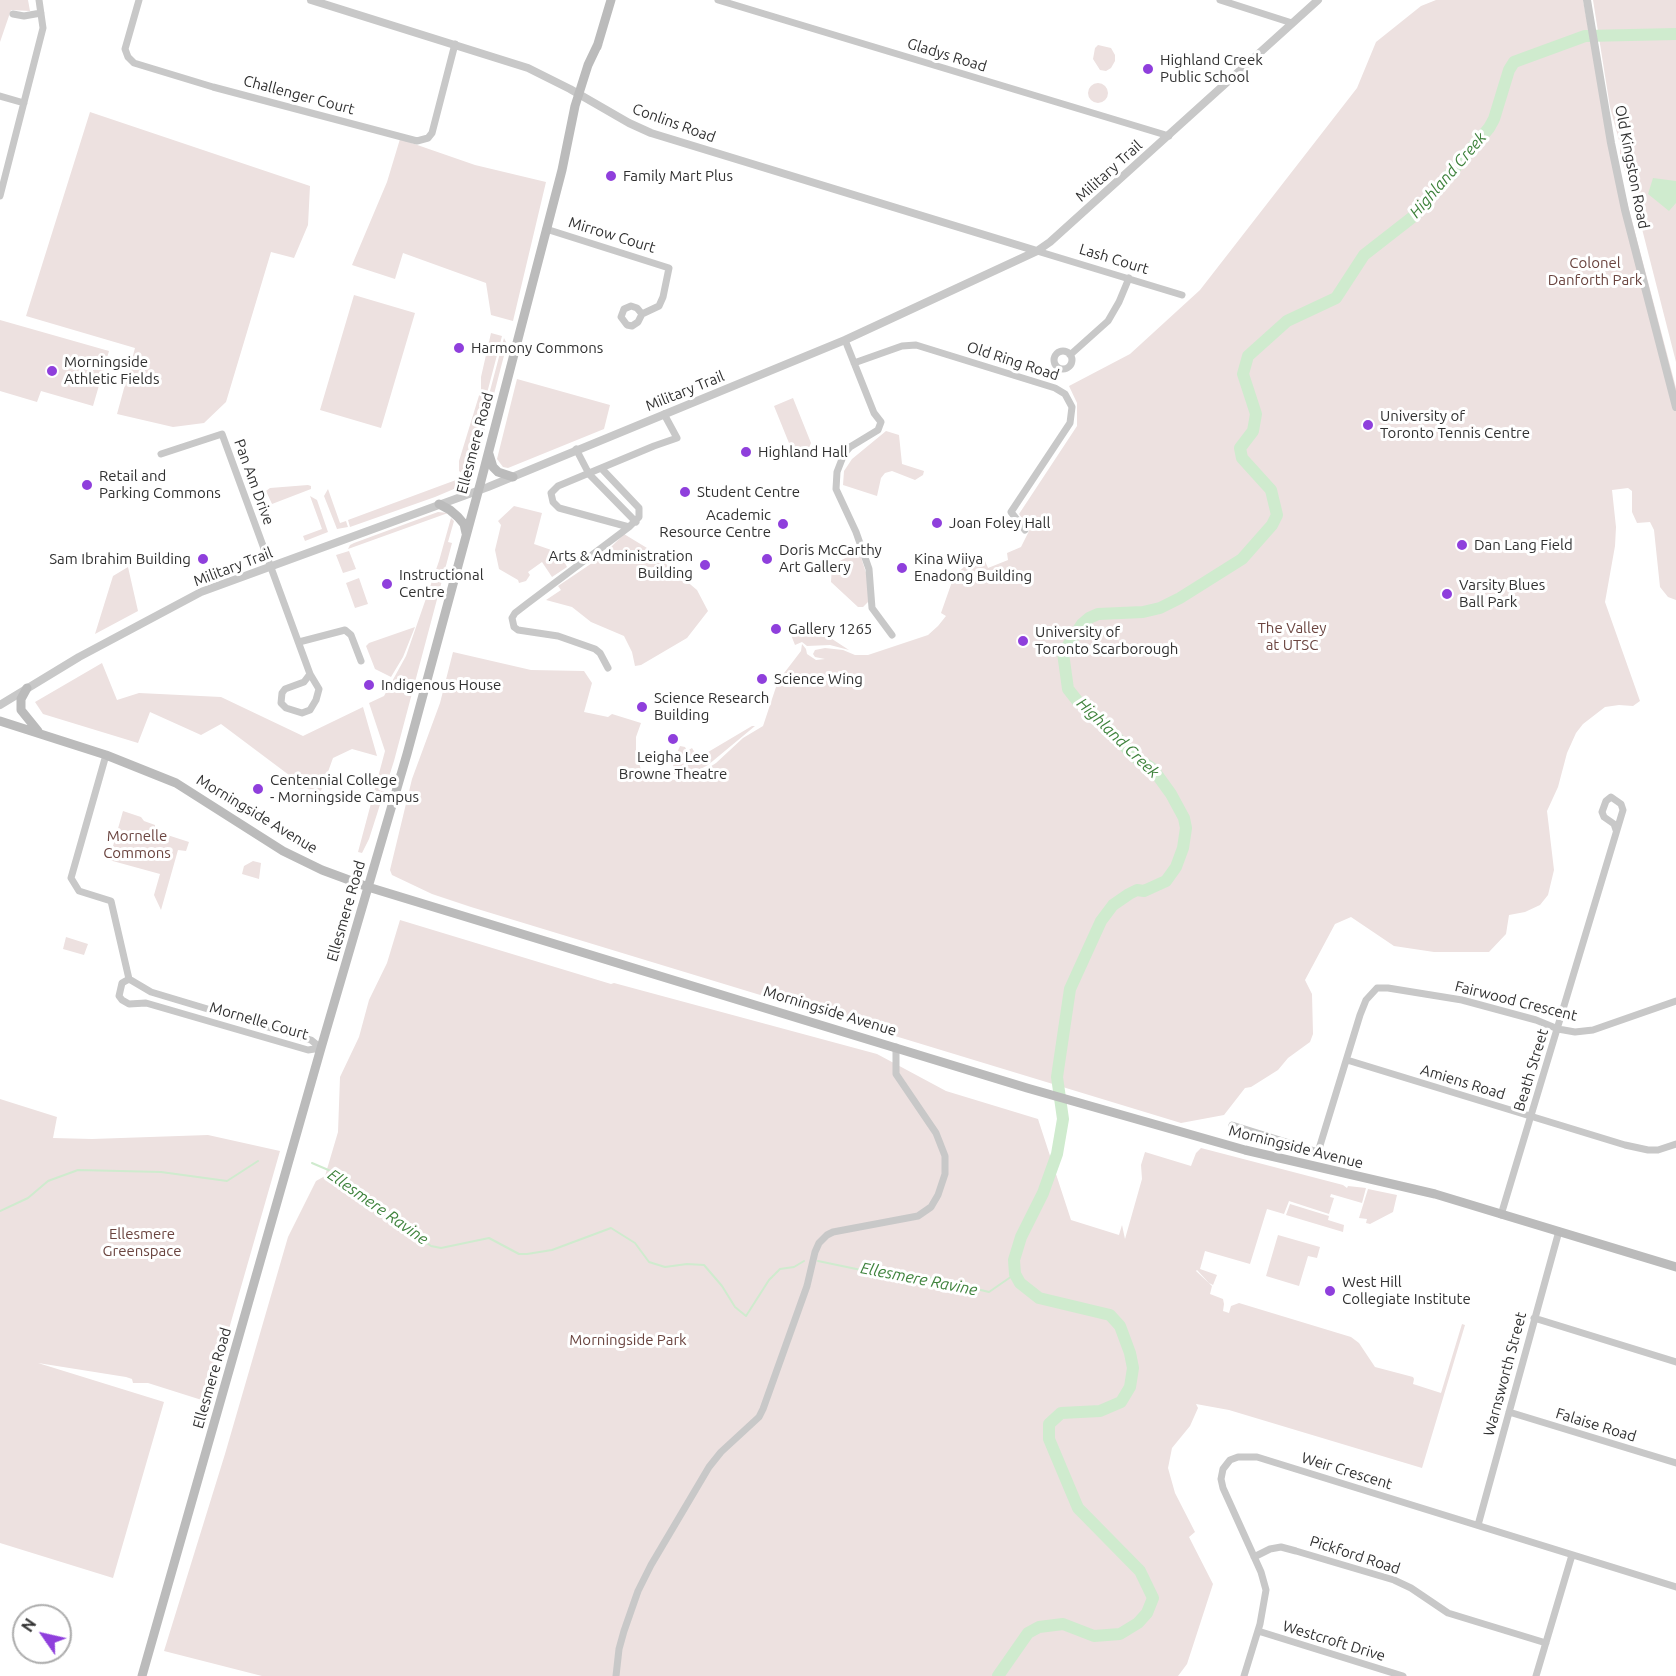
<!DOCTYPE html>
<style>
body{margin:0}
#map{position:relative;width:1676px;height:1676px;overflow:hidden;background:#fff;font-family:Ubuntu,sans-serif}
canvas{display:block}
.north{position:absolute;left:12px;top:1604px;width:60px;height:60px;box-sizing:border-box;background:#fff;border:2px solid #adadad;border-radius:50%;rotate:304deg;font-size:16px;font-weight:700;line-height:24px;text-align:center;color:#313131}
.north::after{content:'';display:block;margin:auto;width:21px;height:27px;background:#8f3fdc;clip-path:polygon(50% 0,100% 100%,50% 72%,0 100%)}
</style>
<div id="map">
<canvas width="1676" height="1676"></canvas>
<div class="north">N</div>
</div>
<script>
const context = document.querySelector('canvas').getContext('2d');
context.lineJoin = 'round';
function fill(path, color) {
  context.fillStyle = color;
  context.fill(path, 'evenodd');
}
function poly(rows) {
  const path = new Path2D();
  for (const r of rows) {
    if (r.length === 3) {
      path.moveTo(r[0] + r[2], r[1]);
      path.arc(r[0], r[1], r[2], 0, 2 * Math.PI);
      continue;
    }
    path.moveTo(r[0], r[1]);
    for (let i = 2; i < r.length; i += 2) path.lineTo(r[i], r[i + 1]);
  }
  return path;
}
function strokePath(path, color, width, dash) {
  context.strokeStyle = color;
  context.lineWidth = width;
  context.lineCap = dash ? 'butt' : 'round';
  context.setLineDash(dash || []);
  context.stroke(path);
}
function write(font, color, halo, rows, align = 'center') {
  context.font = font + ' Ubuntu,sans-serif';
  context.lineWidth = 6;
  context.setLineDash([]);
  context.textBaseline = 'middle';
  context.strokeStyle = halo;
  context.fillStyle = color;
  for (const [text, x, y, turn = 0] of rows) {
    context.save();
    context.translate(x, y);
    context.rotate((+turn || 0) * Math.PI / 180);
    context.textAlign = isNaN(turn) ? turn : align;
    if (halo) context.strokeText(text, 0, 0);
    context.fillText(text, 0, 0);
    context.restore();
  }
}
fill(poly([
 [0,0,28,0,30,11,11,10,0,42],
 [1436,0,1583,0,1606,122,1676,388,1676,600,1668,597,1660,587,1654,530,1650,522,1637,523,1632,512,1632,491,1628,488,1612,490,1616,527,1615,546,1605,602,1640,701,1633,706,1619,705,1605,707,1583,724,1576,733,1567,753,1558,787,1547,811,1554,870,1548,895,1540,905,1525,912,1509,915,1506,934,1489,952,1434,952,1394,946,1351,917,1335,924,1305,980,1312,994,1313,1034,1310,1042,1288,1058,1278,1070,1251,1087,1245,1088,1224,1115,1181,1123,471,907,432,894,392,875,390,870,412,779,440,703,453,652,531,670,584,671,592,683,584,712,608,717,612,714,641,723,636,737,636,753,643,776,659,782,663,779,677,780,699,774,716,763,743,738,763,726,778,681,801,651,802,644,806,649,807,654,816,660,825,659,815,657,813,654,815,650,825,648,843,650,855,655,868,655,928,635,938,626,946,616,941,613,954,576,965,566,985,561,988,568,1008,560,1007,553,1021,547,1030,529,1019,514,1077,426,1077,403,1069,386,1130,354,1200,290,1357,88,1376,42,1421,6],
 [1593,0,1676,0,1676,362,1640,221,1620,155,1620,144,1610,107],
 [1098,45,1111,48,1115,55,1115,61,1111,68,1106,71,1100,70,1093,59,1095,48],
 [1098,93,10],
 [90,112,310,186,308,225,294,258,271,252,226,402,204,423,173,427,117,414,135,348,26,316],
 [400,139,475,165,546,182,513,321,491,315,486,283,403,253,395,279,352,265,387,182],
 [354,295,415,313,381,428,320,410],
 [0,320,109,351,93,406,41,391,37,402,0,391],
 [491,333,502,336,475,439,475,452,472,470,470,476,467,477,459,471,459,461,481,389,481,377],
 [504,338,507,344,480,448,477,447,477,440],
 [517,379,610,405,604,429,508,468,503,467,497,459],
 [793,398,811,443,808,450,802,454,796,452,791,448,774,406],
 [886,431,899,435,902,464,924,471,923,475,915,480,892,471,885,473,881,478,877,496,843,485,844,471,852,459],
 [456,480,465,480,466,481,461,486,435,497,350,527,348,520],
 [308,485,311,486,311,489,272,504,266,491,270,488],
 [328,489,340,523,346,521,348,527,337,529,324,496],
 [310,496,317,500,328,532,305,541,303,536,322,529],
 [514,506,542,513,534,544,560,553,557,559,565,563,567,567,552,577,542,562,528,572,530,575,526,581,519,583,518,580,499,569,495,550,501,525,498,521],
 [438,512,448,513,348,549,350,545,354,543],
 [451,518,454,521,448,542,452,543,394,761,369,839,362,853,358,852,385,751,369,703,384,696,406,656,439,561],
 [624,534,647,548,697,590,708,611,687,638,641,665,635,666,632,652,624,636,591,622,572,607,546,600,561,590,558,586,601,557],
 [349,551,356,569,343,573,336,555],
 [859,551,870,585,868,602,863,607,858,607,831,582,832,565],
 [128,567,138,611,95,634,113,576],
 [359,578,368,604,355,608,346,583],
 [795,623,795,627,798,628,813,623,823,637,829,637,849,650,830,645,807,646,802,642,795,645,789,630],
 [415,627,403,657,391,677,375,669,366,646,369,643],
 [102,663,117,700,139,693,221,697,303,736,363,707,377,756,352,749,333,758,321,791,301,787,289,775,221,724,201,735,150,712,138,743,43,714,35,702],
 [752,726,755,726,708,765,693,773,674,774,673,762,680,746,685,747,687,751,692,748,698,758],
 [123,811,141,817,144,821,155,825,155,831,189,842,186,851,178,850,161,910,154,895,160,874,109,860],
 [253,861,261,863,259,879,242,874,244,866],
 [400,920,611,984,614,983,877,1054,946,1091,1038,1119,1071,1220,1119,1235,1122,1225,1125,1239,1142,1179,1141,1165,1145,1152,1191,1166,1196,1153,1201,1148,1343,1185,1347,1188,1348,1186,1366,1188,1362,1203,1331,1194,1330,1197,1334,1198,1329,1214,1289,1201,1284,1214,1267,1209,1250,1264,1205,1251,1200,1269,1217,1275,1213,1285,1209,1283,1197,1270,1196,1271,1212,1286,1210,1294,1223,1299,1224,1304,1223,1311,1229,1313,1231,1306,1239,1303,1351,1337,1359,1343,1375,1367,1413,1377,1414,1379,1413,1384,1441,1393,1462,1324,1465,1325,1422,1468,1229,1410,1196,1404,1198,1408,1190,1426,1172,1448,1168,1468,1175,1493,1195,1532,1189,1537,1213,1584,1187,1664,1178,1676,262,1676,164,1651,225,1454,288,1237,316,1181,325,1176,338,1132,340,1077,359,1037,369,1000,387,963],
 [66,937,88,944,84,955,63,949],
 [0,1099,57,1117,53,1138,92,1139,208,1135,280,1151,208,1402,148,1383,133,1383,132,1379,126,1377,38,1363,164,1402,113,1578,0,1543],
 [1368,1189,1397,1195,1393,1212,1370,1224,1366,1223,1367,1219,1359,1218],
 [1290,1204,1329,1216,1328,1220,1344,1225,1343,1232,1286,1215],
 [1278,1235,1320,1247,1317,1258,1308,1256,1299,1286,1266,1276]
]), '#ede1e0');
fill(poly([
 [1653,178,1676,181,1676,203,1669,211,1648,194]
]), '#cfebce');
strokePath(poly([
 [312,1163,333,1172,364,1198,431,1246,441,1248,489,1238,519,1254,527,1254,552,1250,611,1228,635,1243,649,1262,665,1267,687,1264,704,1265,722,1286,735,1307,746,1316,769,1280,780,1269,794,1267,804,1261],
 [0,1211,28,1198,48,1181,78,1170,161,1172,227,1181,258,1161],
 [818,1261,866,1271,922,1276,989,1292,1015,1274]
]), '#cfebce', 2);
strokePath(poly([
 [998,1676,1028,1633,1039,1627,1063,1624,1094,1636,1120,1634,1138,1623,1147,1613,1153,1598,1140,1571,1078,1508,1049,1439,1049,1424,1061,1413,1100,1411,1121,1402,1130,1387,1133,1368,1130,1353,1120,1326,1110,1315,1039,1298,1020,1283,1015,1274,1014,1260,1021,1237,1043,1193,1057,1154,1063,1119,1057,1077,1070,989,1101,921,1113,905,1129,894,1137,890,1144,891,1166,881,1176,867,1183,848,1186,828,1184,818,1171,794,1153,769,1135,757,1098,718,1079,703,1068,689,1063,653,1082,624,1089,618,1098,614,1143,612,1160,608,1180,598,1242,559,1272,525,1277,515,1271,490,1242,458,1240,448,1253,431,1256,414,1243,374,1248,356,1287,321,1336,298,1364,255,1414,216,1489,128,1494,119,1509,70,1514,62,1585,36,1676,34]
]), '#cfebce', 12);
strokePath(poly([
 [139,0,125,49,128,57,134,63,213,87,417,141,428,138,432,133,455,44],
 [718,0,1169,136],
 [1220,0,1292,23],
 [13,14,24,16,41,13],
 [0,96,24,103],
 [0,196,43,28,39,0],
 [546,229,669,268,663,297,659,306,642,314,638,322,632,326,627,325,621,317,624,309,631,306,637,308,642,314],
 [1037,251,1182,295],
 [845,340,874,413,881,422,878,430,850,447,844,454,837,472,836,489,856,532,869,569,872,608,892,635],
 [1063,360,9],
 [1070,355,1108,321,1119,302,1129,278],
 [854,363,902,346,916,345,1055,388,1065,394,1072,407,1070,423,1011,512,1025,530],
 [576,449,589,474,636,522],
 [161,454,222,434,310,674,319,689,316,700,310,710,302,713,286,708,281,703,282,693,285,689,304,682,310,674],
 [602,469,639,508,639,517,629,527,559,508,553,502,551,493,558,486,654,446,677,438,664,414],
 [299,642,345,630,351,635,361,661],
 [608,668,600,653,595,649,558,636,518,630,514,627,512,618,515,613,528,603,629,527],
 [106,755,71,878,79,891,111,901,129,979],
 [129,979,151,992,311,1040,321,1048,308,1050,146,1003,129,1004,122,1000,119,996,122,983,129,979],
 [1347,1060,1625,1145,1648,1150,1658,1150,1676,1144],
 [1232,1125,1318,1152,1360,1015,1366,1000,1377,988,1388,988,1462,1000,1536,1020,1558,1029,1575,1032,1593,1030,1676,1001],
 [1501,1215,1623,810,1621,804,1611,797,1606,801,1602,812,1604,817,1614,824,1616,830],
 [1534,1318,1676,1362],
 [1509,1412,1676,1463],
 [1478,1525,1559,1231],
 [1254,1557,1270,1549,1281,1547,1296,1551,1394,1580,1411,1588,1448,1613,1546,1643],
 [1258,1631,1403,1676],
 [616,1676,619,1649,624,1631,638,1591,651,1565,709,1467,721,1452,759,1417,763,1409,807,1286,815,1252,819,1243,827,1235,833,1232,918,1216,931,1207,938,1195,945,1174,945,1156,936,1133,896,1074,896,1047],
 [1244,1676,1260,1624,1266,1590,1261,1572,1223,1488,1221,1479,1223,1469,1230,1460,1238,1457,1257,1457,1676,1587],
 [1536,1676,1572,1555]
]), '#c8c8c8', 7);
strokePath(poly([
 [311,0,528,68,570,89,629,123,651,133,1037,251],
 [1587,0,1611,143,1625,210,1676,407],
 [0,705,79,657,201,592,488,487,845,340,1037,251,1050,242,1318,0]
]), '#c8c8c8', 8);
strokePath(poly([
 [597,47,611,0],
 [489,454,493,467,498,472,513,477],
 [439,504,450,510,458,517,464,524,466,533],
 [27,688,21,699,21,710,38,731],
 [0,721,106,755,176,783,283,851,322,870,368,887,1027,1088,1245,1150,1435,1194,1676,1267],
 [142,1676,321,1048,407,754,481,481,562,170,575,106,588,65,598,44]
]), '#bbb', 9);
for (const [x, y, r, color] of [
 [1148,69,6,"#8f3fdc"],
 [611,176,6,"#8f3fdc"],
 [459,348,6,"#8f3fdc"],
 [52,371,6,"#8f3fdc"],
 [1368,425,6,"#8f3fdc"],
 [746,452,6,"#8f3fdc"],
 [87,485,6,"#8f3fdc"],
 [685,492,6,"#8f3fdc"],
 [937,523,6,"#8f3fdc"],
 [783,524,6,"#8f3fdc"],
 [1462,545,6,"#8f3fdc"],
 [203,559,6,"#8f3fdc"],
 [767,559,6,"#8f3fdc"],
 [705,565,6,"#8f3fdc"],
 [902,568,6,"#8f3fdc"],
 [387,584,6,"#8f3fdc"],
 [1447,594,6,"#8f3fdc"],
 [776,629,6,"#8f3fdc"],
 [1023,641,6,"#8f3fdc"],
 [762,679,6,"#8f3fdc"],
 [369,685,6,"#8f3fdc"],
 [642,707,6,"#8f3fdc"],
 [673,739,6,"#8f3fdc"],
 [258,789,6,"#8f3fdc"],
 [1330,1291,6,"#8f3fdc"]
]) {
  const dot = new Path2D();
  dot.arc(x, y, r, 0, 2 * Math.PI);
  context.fillStyle = color;
  context.fill(dot);
  strokePath(dot, '#fff', 2);
}
write('15px', '#313131', '#fff', [
 ["Gladys Road",947,55,17],
 ["Challenger Court",299,95,15],
 ["Conlins Road",674,123,20],
 ["Old Kingston Road",1632,167,79],
 ["Military Trail",1109,171,-42],
 ["Mirrow Court",612,235,17],
 ["Lash Court",1114,259,17],
 ["Old Ring Road",1013,361,18],
 ["Military Trail",685,391,-22],
 ["Ellesmere Road",475,443,-75],
 ["Pan Am Drive",254,482,70],
 ["Military Trail",233,567,-21],
 ["Morningside Avenue",257,814,31],
 ["Ellesmere Road",346,911,-74],
 ["Fairwood Crescent",1516,1001,14],
 ["Morningside Avenue",830,1011,17],
 ["Mornelle Court",259,1021,16],
 ["Beath Street",1531,1070,-73],
 ["Amiens Road",1463,1082,17],
 ["Morningside Avenue",1296,1147,14],
 ["Warnsworth Street",1505,1374,-75],
 ["Ellesmere Road",212,1378,-74],
 ["Falaise Road",1596,1425,17],
 ["Weir Crescent",1347,1471,17],
 ["Pickford Road",1355,1555,18],
 ["Westcroft Drive",1334,1641,17]
]);
write('15px', '#313131', '#fff', [
 ["Highland Creek",1160,60],
 ["Public School",1160,77],
 ["Family Mart Plus",623,176],
 ["Harmony Commons",471,348],
 ["Morningside",64,362],
 ["Athletic Fields",64,379],
 ["University of",1380,416],
 ["Toronto Tennis Centre",1380,433],
 ["Highland Hall",758,452],
 ["Retail and",99,476],
 ["Parking Commons",99,493],
 ["Student Centre",697,492],
 ["Academic",771,515,"right"],
 ["Resource Centre",771,532,"right"],
 ["Joan Foley Hall",949,523],
 ["Dan Lang Field",1474,545],
 ["Doris McCarthy",779,550],
 ["Art Gallery",779,567],
 ["Arts & Administration",693,556,"right"],
 ["Building",693,573,"right"],
 ["Sam Ibrahim Building",191,559,"right"],
 ["Kina Wiiya",914,559],
 ["Enadong Building",914,576],
 ["Instructional",399,575],
 ["Centre",399,592],
 ["Varsity Blues",1459,585],
 ["Ball Park",1459,602],
 ["Gallery 1265",788,629],
 ["University of",1035,632],
 ["Toronto Scarborough",1035,649],
 ["Science Wing",774,679],
 ["Indigenous House",381,685],
 ["Science Research",654,698],
 ["Building",654,715],
 ["Leigha Lee",673,757,"center"],
 ["Browne Theatre",673,774,"center"],
 ["Centennial College",270,780],
 ["- Morningside Campus",270,797],
 ["West Hill",1342,1282],
 ["Collegiate Institute",1342,1299]
], 'left');
write('15px', '#6b4540', '#fff', [
 ["Colonel",1595,263],
 ["Danforth Park",1595,280],
 ["The Valley",1292,628],
 ["at UTSC",1292,645],
 ["Mornelle",137,836],
 ["Commons",137,853],
 ["Ellesmere",142,1234],
 ["Greenspace",142,1251],
 ["Morningside Park",628,1340]
]);
write('italic 16px', '#3f833d', '#fff', [
 ["Highland Creek",1448,175,-49],
 ["Highland Creek",1118,738,44],
 ["Ellesmere Ravine",378,1207,35],
 ["Ellesmere Ravine",919,1279,11]
]);
</script>
